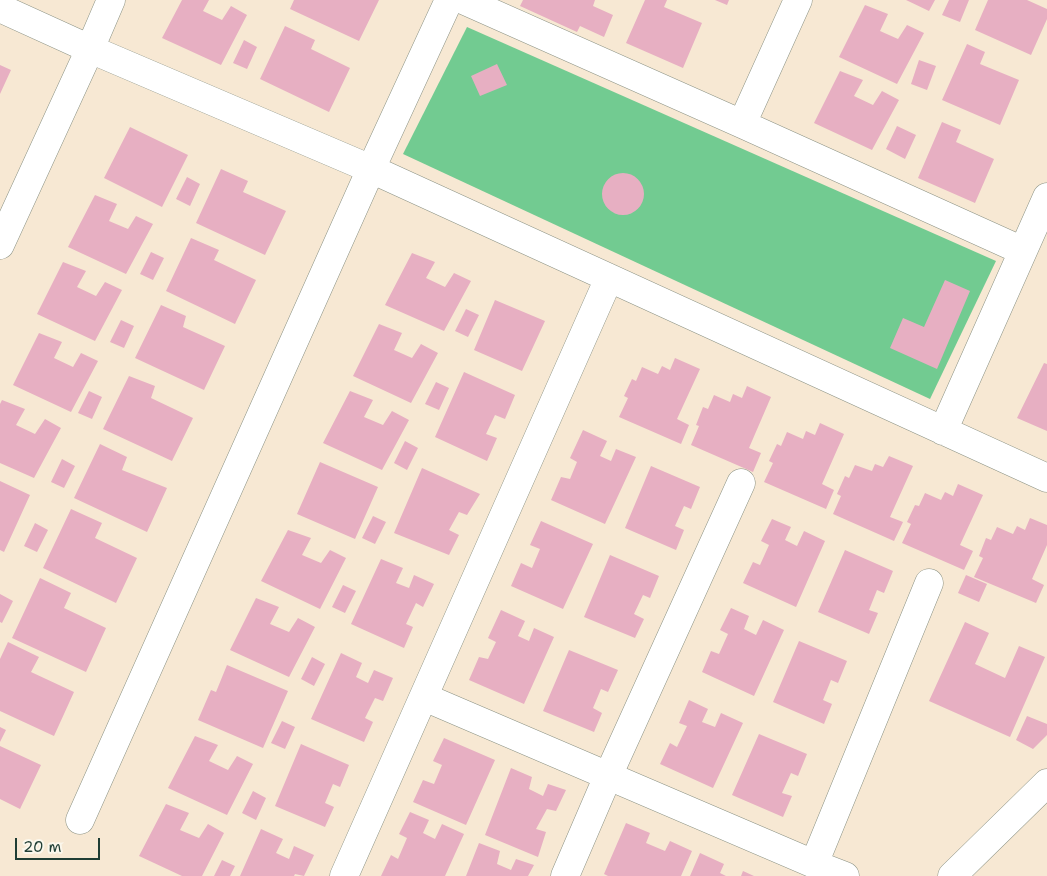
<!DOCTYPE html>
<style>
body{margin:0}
#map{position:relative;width:1047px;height:876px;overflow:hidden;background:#f7e8d3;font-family:"Shantell Sans",sans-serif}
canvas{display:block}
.scale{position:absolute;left:15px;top:838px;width:85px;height:22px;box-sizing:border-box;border:2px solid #1f3d34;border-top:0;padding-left:6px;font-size:15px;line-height:18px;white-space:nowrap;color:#1f3d34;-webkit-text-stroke:4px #fbf7ec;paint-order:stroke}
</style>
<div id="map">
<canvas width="1047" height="876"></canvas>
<div class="scale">20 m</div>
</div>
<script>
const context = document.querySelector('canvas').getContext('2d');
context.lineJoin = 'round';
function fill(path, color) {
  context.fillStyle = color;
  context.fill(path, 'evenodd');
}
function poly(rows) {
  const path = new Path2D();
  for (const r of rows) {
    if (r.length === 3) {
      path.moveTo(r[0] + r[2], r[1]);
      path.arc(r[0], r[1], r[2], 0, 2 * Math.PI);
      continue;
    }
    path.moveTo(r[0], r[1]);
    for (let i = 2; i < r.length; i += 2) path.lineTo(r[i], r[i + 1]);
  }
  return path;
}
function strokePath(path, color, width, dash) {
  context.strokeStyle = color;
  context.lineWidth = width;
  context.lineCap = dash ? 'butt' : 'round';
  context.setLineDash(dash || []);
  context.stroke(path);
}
fill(poly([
 [467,27,996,261,930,399,403,154]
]), '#72cb91');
fill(poly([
 [182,0,209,0,203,11,222,20,231,6,247,15,221,65,162,38],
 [294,0,379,0,359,41,290,9],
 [523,0,595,0,593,6,613,15,604,37,580,26,577,32,520,6],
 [645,0,667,0,664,7,702,23,683,68,626,43],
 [715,0,729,0,727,5],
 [906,0,935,0,929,11],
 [949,0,969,0,960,22,942,15],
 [988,0,1027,0,1047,9,1047,19,1031,55,975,30],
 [865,5,888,14,880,31,898,39,907,25,924,33,897,84,839,57],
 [285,26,315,40,311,49,350,68,329,112,260,79],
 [244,40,257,47,247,69,233,63],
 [967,44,985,52,980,64,1019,80,1000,125,942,100],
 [919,60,936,66,927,90,911,84],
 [497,64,507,85,480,96,471,76],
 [0,65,11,70,0,94],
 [840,71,863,80,854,96,873,105,882,91,899,100,872,150,814,123],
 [942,122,961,130,956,142,994,159,975,203,918,178],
 [897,126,916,135,905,159,886,149],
 [130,127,188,155,162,207,104,178],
 [221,169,248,181,243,192,286,211,265,255,196,223],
 [623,194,21],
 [187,177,200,184,190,206,176,199],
 [95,195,117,204,109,221,128,229,136,216,153,224,126,274,68,247],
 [191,238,219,250,214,260,256,280,235,324,166,291],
 [151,252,164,258,153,280,140,274],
 [412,253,435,262,426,278,445,287,454,273,471,281,444,331,385,305],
 [63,262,86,271,77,287,96,296,105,282,122,290,95,341,37,314],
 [945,280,970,291,937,369,890,348,903,318,924,327],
 [495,300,545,321,522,371,474,350],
 [161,305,186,316,183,327,225,346,204,390,135,358],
 [466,309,479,315,468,337,455,331],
 [121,320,134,326,124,348,110,342],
 [379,324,402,333,394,350,412,358,421,344,438,353,411,403,353,376],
 [39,333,62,342,54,358,73,367,81,353,98,361,71,412,13,385],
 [675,358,700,369,677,419,689,425,681,444,619,417,628,398,624,396,632,379,636,381,642,367,658,374,662,366,670,370],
 [1044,363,1047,364,1047,431,1017,418],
 [464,372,515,395,505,419,495,415,486,434,497,438,487,461,435,437],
 [129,376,155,386,151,398,193,418,172,461,103,429],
 [436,382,449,388,439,410,425,404],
 [747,386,771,397,749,448,761,453,753,472,691,445,699,426,696,425,703,407,708,409,714,395,730,402,733,394,742,398],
 [89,391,102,397,92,419,78,413],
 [350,391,373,400,364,417,383,425,392,411,409,420,382,470,323,443],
 [2,400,25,409,16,425,35,434,45,419,61,428,34,478,0,463,0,404],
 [820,423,844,434,822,484,834,490,826,509,764,482,773,463,769,461,777,444,781,446,787,432,803,439,806,431,815,435],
 [583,430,607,441,600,456,611,461,616,449,636,457,605,524,551,500,561,477,570,479,577,462,570,458],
 [405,441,418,448,407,470,394,463],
 [100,444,127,457,122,470,167,488,147,532,74,498],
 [889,456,913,466,890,517,903,522,894,541,833,514,841,496,837,494,845,476,849,478,855,465,872,471,875,464,883,467],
 [62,459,75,466,64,488,51,482],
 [320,462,378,487,355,539,297,514],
 [651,466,700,487,691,509,684,506,675,526,684,530,676,550,625,528],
 [422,468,480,494,467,515,459,512,449,530,459,535,449,555,394,533],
 [0,481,30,495,4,552,0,550],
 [958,484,983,495,960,545,973,551,964,570,902,543,911,524,907,522,915,505,919,506,925,493,941,500,945,492,953,496],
 [71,509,102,523,95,538,137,558,116,603,43,568],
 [373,516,386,522,375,544,362,538],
 [1030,518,1047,525,1047,545,1032,579,1044,585,1036,603,974,577,983,558,979,556,986,538,991,540,997,527,1013,534,1017,526,1025,530],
 [772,519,791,527,785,540,797,546,804,531,825,541,796,607,743,583,753,562,760,565,769,545,761,541],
 [541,521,593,544,563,609,511,586,521,563,532,568,540,549,530,545],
 [35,523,48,530,37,552,24,546],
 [288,530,311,538,302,555,321,563,330,550,346,558,320,609,261,581],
 [845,550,893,571,884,593,877,590,869,610,878,613,869,634,818,612],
 [610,555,659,576,650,598,643,595,634,614,644,619,635,638,584,617],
 [381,559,403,568,396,583,409,588,414,575,434,584,423,607,416,603,406,624,413,627,404,648,351,624],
 [966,575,987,584,979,602,958,593],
 [40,578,71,593,64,608,106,628,86,672,12,638],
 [343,585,356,591,345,613,332,607],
 [0,594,13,601,2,623,0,622],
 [256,598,279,607,270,624,289,632,298,618,315,627,289,677,230,650],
 [731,608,749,616,744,629,756,635,763,620,784,630,754,696,702,672,711,651,719,654,728,634,720,630],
 [501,610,525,621,518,636,529,641,534,628,554,637,524,704,469,680,479,657,488,659,496,642,488,638],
 [965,622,989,633,975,664,1005,678,1019,646,1045,657,1010,737,929,701],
 [799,641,847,661,838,683,831,680,823,700,832,704,824,724,773,702],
 [8,642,39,657,31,672,74,692,54,736,0,711,0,659],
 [569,650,618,670,608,692,601,689,593,708,602,713,594,732,543,711],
 [341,653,362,663,356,677,368,683,374,670,393,678,383,701,375,698,365,718,373,722,364,742,311,719],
 [312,657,325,664,314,686,301,679],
 [227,665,288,691,263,748,198,720,211,690,216,692],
 [689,700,708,709,702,722,715,727,721,713,743,723,713,788,660,764,670,743,677,747,687,726,679,723],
 [1027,716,1047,724,1047,735,1033,749,1016,740],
 [282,721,295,727,285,749,271,743],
 [0,727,6,730,0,742],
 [759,734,807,754,798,776,791,773,782,793,792,796,783,817,732,795],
 [195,736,218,745,209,761,228,770,237,756,253,764,227,815,168,788],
 [444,738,495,760,466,825,413,802,423,780,434,784,442,765,433,761],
 [301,744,349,765,340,787,333,784,325,803,334,807,325,827,275,806],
 [0,746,41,765,20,809,0,799],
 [511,768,532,777,529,789,543,796,548,784,566,790,556,811,547,809,536,829,546,832,538,857,485,835],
 [253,791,266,798,256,820,242,813],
 [166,804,189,813,180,830,199,838,208,824,224,833,202,876,182,876,139,856],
 [410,812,429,820,423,833,435,839,442,824,464,834,445,876,381,876,391,855,398,859,407,838,399,834],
 [626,823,650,833,646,843,665,851,670,841,692,851,681,876,608,876,604,874],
 [261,829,283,839,276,853,289,859,294,846,314,855,304,876,295,874,294,876,240,876],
 [479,843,500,851,497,864,511,870,516,859,534,865,528,876,466,876],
 [700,853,724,864,720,873,726,876,690,876],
 [222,860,235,866,230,876,214,876],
 [743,871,754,876,741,876]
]), '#e7afc2');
const minor = poly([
 [463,0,742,124,1023,251],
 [0,8,90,49,371,169,1047,478],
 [742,124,798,0],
 [0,245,90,49,111,0],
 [943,431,1047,197],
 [424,697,814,864],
 [80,820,371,169,449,0],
 [344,876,609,278],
 [565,876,608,776,741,483],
 [845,876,814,864,929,583],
 [952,876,1047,783]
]);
strokePath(minor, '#8b9284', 29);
strokePath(minor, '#fff', 28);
</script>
